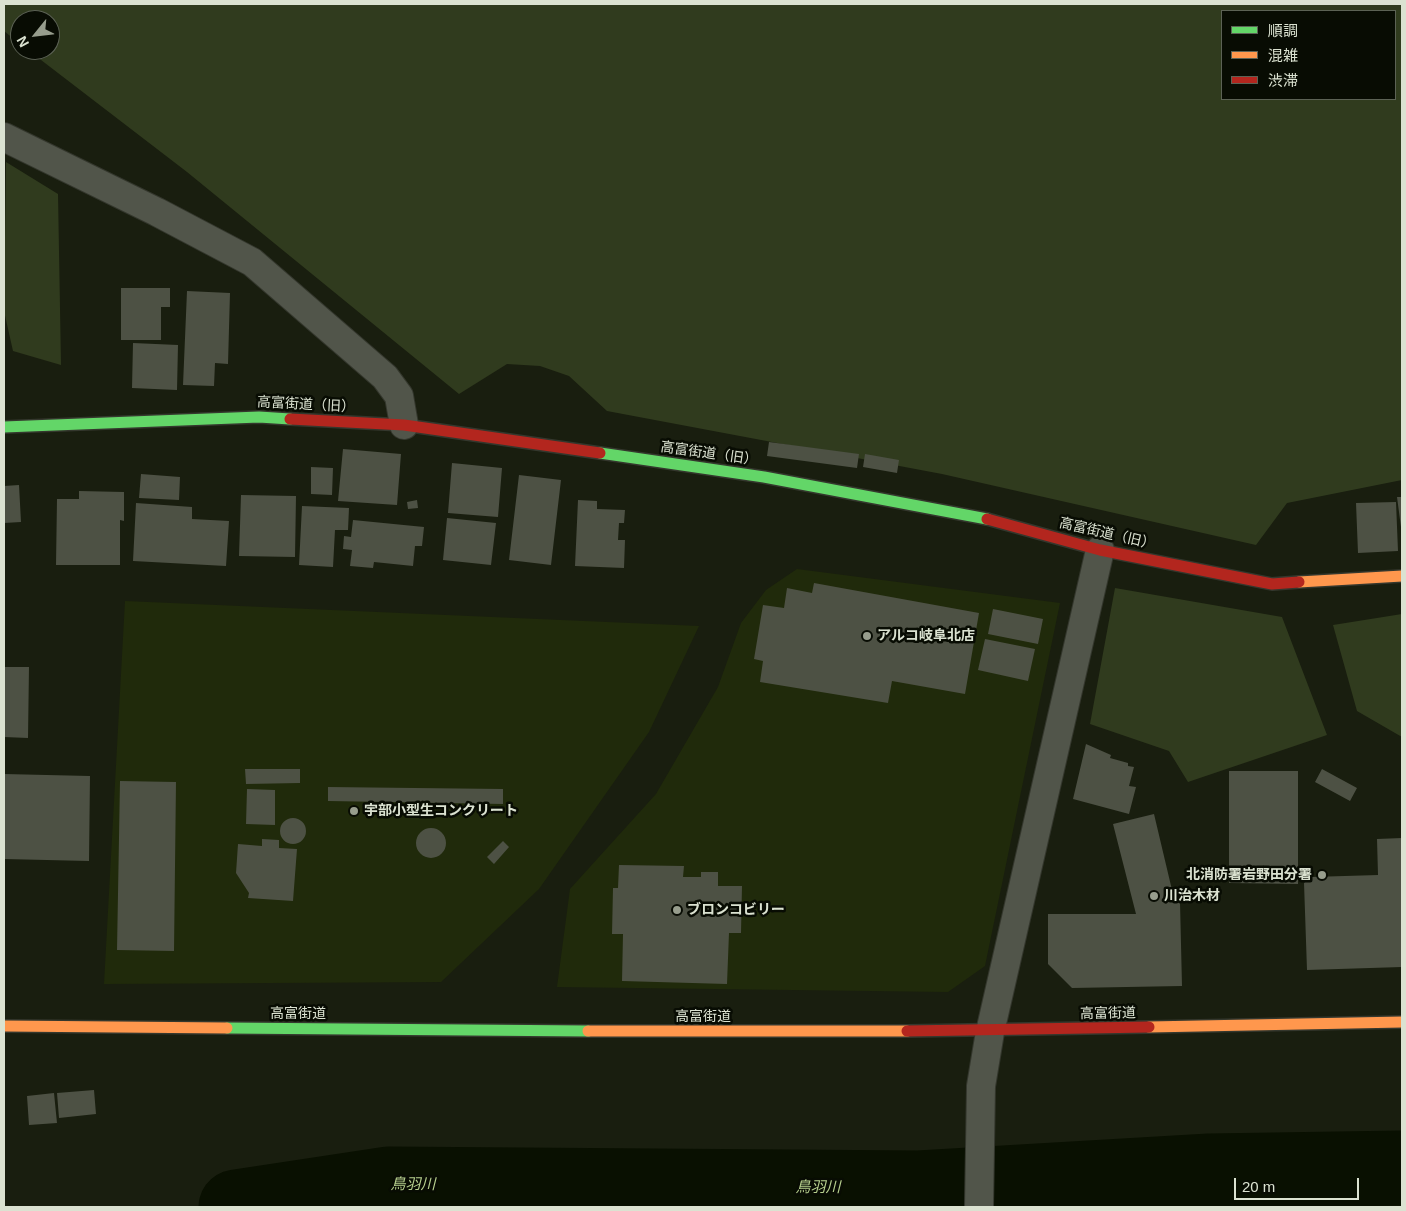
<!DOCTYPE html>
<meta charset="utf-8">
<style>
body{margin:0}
#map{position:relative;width:1406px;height:1211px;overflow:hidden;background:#191e0f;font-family:Helvetica,"Noto Sans JP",sans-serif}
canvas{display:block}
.frame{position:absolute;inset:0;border:5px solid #dbe2d1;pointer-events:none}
.legend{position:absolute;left:1221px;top:10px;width:175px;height:90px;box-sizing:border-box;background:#080c03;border:1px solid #5c6255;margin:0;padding:6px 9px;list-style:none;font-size:15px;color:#dbe2d1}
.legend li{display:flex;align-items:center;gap:10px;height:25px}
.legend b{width:25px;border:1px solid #5c6255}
.north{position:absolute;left:10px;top:10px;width:50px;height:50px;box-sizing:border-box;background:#080c03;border:1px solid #5c6255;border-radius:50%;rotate:241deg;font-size:14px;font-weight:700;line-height:20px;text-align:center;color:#dbe2d1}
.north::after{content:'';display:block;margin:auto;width:18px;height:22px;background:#979d8d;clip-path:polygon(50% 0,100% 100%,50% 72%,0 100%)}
.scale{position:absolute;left:1234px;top:1178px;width:125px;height:22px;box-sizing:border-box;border:2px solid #dbe2d1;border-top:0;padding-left:6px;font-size:15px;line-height:18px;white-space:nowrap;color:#dbe2d1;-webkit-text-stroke:4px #080c03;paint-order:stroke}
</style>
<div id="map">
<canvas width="1406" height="1211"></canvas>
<div class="frame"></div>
<ul class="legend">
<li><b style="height:6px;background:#63d668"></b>順調</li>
<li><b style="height:6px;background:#ff974d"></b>混雑</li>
<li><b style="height:6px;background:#b3261e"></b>渋滞</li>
</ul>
<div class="north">N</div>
<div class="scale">20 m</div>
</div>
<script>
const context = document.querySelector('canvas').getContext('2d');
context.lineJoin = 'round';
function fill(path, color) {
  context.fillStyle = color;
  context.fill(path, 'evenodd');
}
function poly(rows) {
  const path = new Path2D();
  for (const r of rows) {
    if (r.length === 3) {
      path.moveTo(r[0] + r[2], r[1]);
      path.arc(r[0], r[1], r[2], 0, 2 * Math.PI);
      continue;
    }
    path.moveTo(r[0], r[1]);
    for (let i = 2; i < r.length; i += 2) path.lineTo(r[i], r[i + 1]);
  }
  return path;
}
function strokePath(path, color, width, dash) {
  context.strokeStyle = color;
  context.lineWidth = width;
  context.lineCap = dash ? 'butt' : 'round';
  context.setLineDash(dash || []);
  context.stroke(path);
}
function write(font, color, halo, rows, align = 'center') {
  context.font = font + ' Helvetica,"Noto Sans JP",sans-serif';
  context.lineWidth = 5;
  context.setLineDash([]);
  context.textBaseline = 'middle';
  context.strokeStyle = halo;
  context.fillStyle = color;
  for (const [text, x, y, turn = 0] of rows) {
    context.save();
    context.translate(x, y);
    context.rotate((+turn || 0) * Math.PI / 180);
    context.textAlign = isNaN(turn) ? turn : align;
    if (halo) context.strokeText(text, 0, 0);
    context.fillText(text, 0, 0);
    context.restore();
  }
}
fill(poly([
 [797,569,1060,603,985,966,948,992,557,987,570,889,656,794,718,687,741,623,766,590],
 [125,601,699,626,649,732,539,889,441,982,104,984]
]), '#202a0b');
fill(poly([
 [4,4,1402,4,1402,480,1287,503,1256,545,942,474,607,411,569,376,540,366,507,364,459,394,187,172,28,50,50,50,50,20,20,20,20,44,4,31],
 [1222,11,1395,11,1395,99,1222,99],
 [6,162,58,194,61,365,13,351,4,311],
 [1115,588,1282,617,1327,735,1188,782,1169,751,1090,724],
 [1402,614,1402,737,1357,711,1333,625]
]), '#303b1e');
strokePath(poly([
 [236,1207,388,1184,919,1188,1210,1171,1402,1168]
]), '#091001', 75);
fill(poly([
 [121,288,170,288,170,307,161,307,161,340,121,340],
 [187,291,230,293,228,364,215,363,214,386,183,385],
 [133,343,178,345,177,390,132,388],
 [769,442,859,454,857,468,767,456],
 [343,449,401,454,397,505,338,501],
 [865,454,899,460,897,473,863,467],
 [452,463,502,468,498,517,448,513],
 [311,467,333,468,332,495,311,494],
 [141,474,180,477,179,500,139,498],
 [519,475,561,480,551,565,509,560],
 [19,485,21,522,4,523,4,486],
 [79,491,124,492,124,521,120,520,120,565,56,565,57,499,79,499],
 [241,495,296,496,295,557,239,556],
 [1397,497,1402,497,1402,527,1401,527],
 [417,500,418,508,408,509,407,502],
 [578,500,597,501,597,509,625,510,624,523,619,523,618,540,625,540,624,568,575,566],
 [1396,502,1398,551,1358,553,1356,503],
 [136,503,192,507,192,519,229,521,226,566,133,561],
 [302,506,349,508,348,530,335,530,333,567,299,565],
 [447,518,496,523,491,565,443,560],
 [353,520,424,527,422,546,415,546,413,566,374,562,373,568,350,566,352,550,343,549,344,536,351,537],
 [814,583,979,613,965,694,892,681,888,703,760,682,763,661,754,659,763,605,784,608,787,588,812,593],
 [993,609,1043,619,1038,644,988,634],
 [985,639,1035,649,1028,681,978,670],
 [4,667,29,667,28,738,4,737],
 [1086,744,1111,755,1110,758,1128,763,1128,766,1134,767,1129,786,1136,787,1129,814,1073,799],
 [245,769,300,769,300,783,246,784],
 [1322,769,1357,788,1350,801,1315,782],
 [1229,771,1298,771,1298,884,1229,883],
 [4,774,90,776,89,861,4,859],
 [120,781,176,782,174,951,117,950],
 [328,787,503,789,503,804,328,801],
 [247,789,275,790,275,825,246,824],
 [1154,814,1172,890,1180,902,1182,986,1072,988,1048,964,1048,914,1136,914,1113,824],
 [293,831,13],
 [431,843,15],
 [1402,838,1402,967,1307,970,1304,883,1311,877,1378,875,1377,839],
 [262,839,279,840,279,848,297,849,293,901,248,898,249,893,236,873,238,844,262,846],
 [503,841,509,847,494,864,487,857],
 [619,865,684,866,683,877,701,877,701,872,718,872,718,886,742,886,741,933,729,933,727,984,622,981,623,934,612,934,613,888,618,888],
 [94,1090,96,1114,59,1118,57,1093],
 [54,1093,57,1123,29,1125,27,1096]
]), '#4d5144');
const street = poly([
 [4,137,157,212,252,262,385,377,399,396,404,425],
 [979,1207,981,1086,990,1032,1100,550]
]);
const fast = poly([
 [4,427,259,417,290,419],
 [600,453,764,477,987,519],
 [227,1028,588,1031]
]);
const slow = poly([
 [1299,582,1402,576],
 [4,1026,227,1028],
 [1149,1027,1402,1022],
 [588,1031,907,1031]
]);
const jam = poly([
 [290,419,404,425,600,453],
 [987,519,1100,550,1272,584,1299,582],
 [907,1031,1149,1027]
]);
strokePath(street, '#34372d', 30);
strokePath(fast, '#34372d', 14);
strokePath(slow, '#34372d', 14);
strokePath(jam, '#34372d', 14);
strokePath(street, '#51554a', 28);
strokePath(fast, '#63d668', 11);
strokePath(slow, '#ff974d', 11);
strokePath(jam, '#b3261e', 11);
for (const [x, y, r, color] of [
 [867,636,5,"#979d8d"],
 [354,811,5,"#979d8d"],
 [1322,875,5,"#979d8d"],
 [1154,896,5,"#979d8d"],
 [677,910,5,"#979d8d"]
]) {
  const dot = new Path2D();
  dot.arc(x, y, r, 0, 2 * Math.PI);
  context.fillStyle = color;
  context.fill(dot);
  strokePath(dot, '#080c03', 2);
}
write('14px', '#dbe2d1', '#080c03', [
 ["高富街道（旧）",306,405,3],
 ["高富街道（旧）",709,454,8],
 ["高富街道（旧）",1107,534,13],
 ["高富街道",298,1014],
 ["高富街道",1108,1014,-1],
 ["高富街道",703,1017]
]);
write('bold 14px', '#dbe2d1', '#080c03', [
 ["アルコ岐阜北店",877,636],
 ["宇部小型生コンクリート",364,811],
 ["北消防署岩野田分署",1312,875,"right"],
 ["川治木材",1164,896],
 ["ブロンコビリー",687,910]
], 'left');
write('italic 15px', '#b7d08e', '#080c03', [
 ["鳥羽川",413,1185],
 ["鳥羽川",818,1188]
]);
</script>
